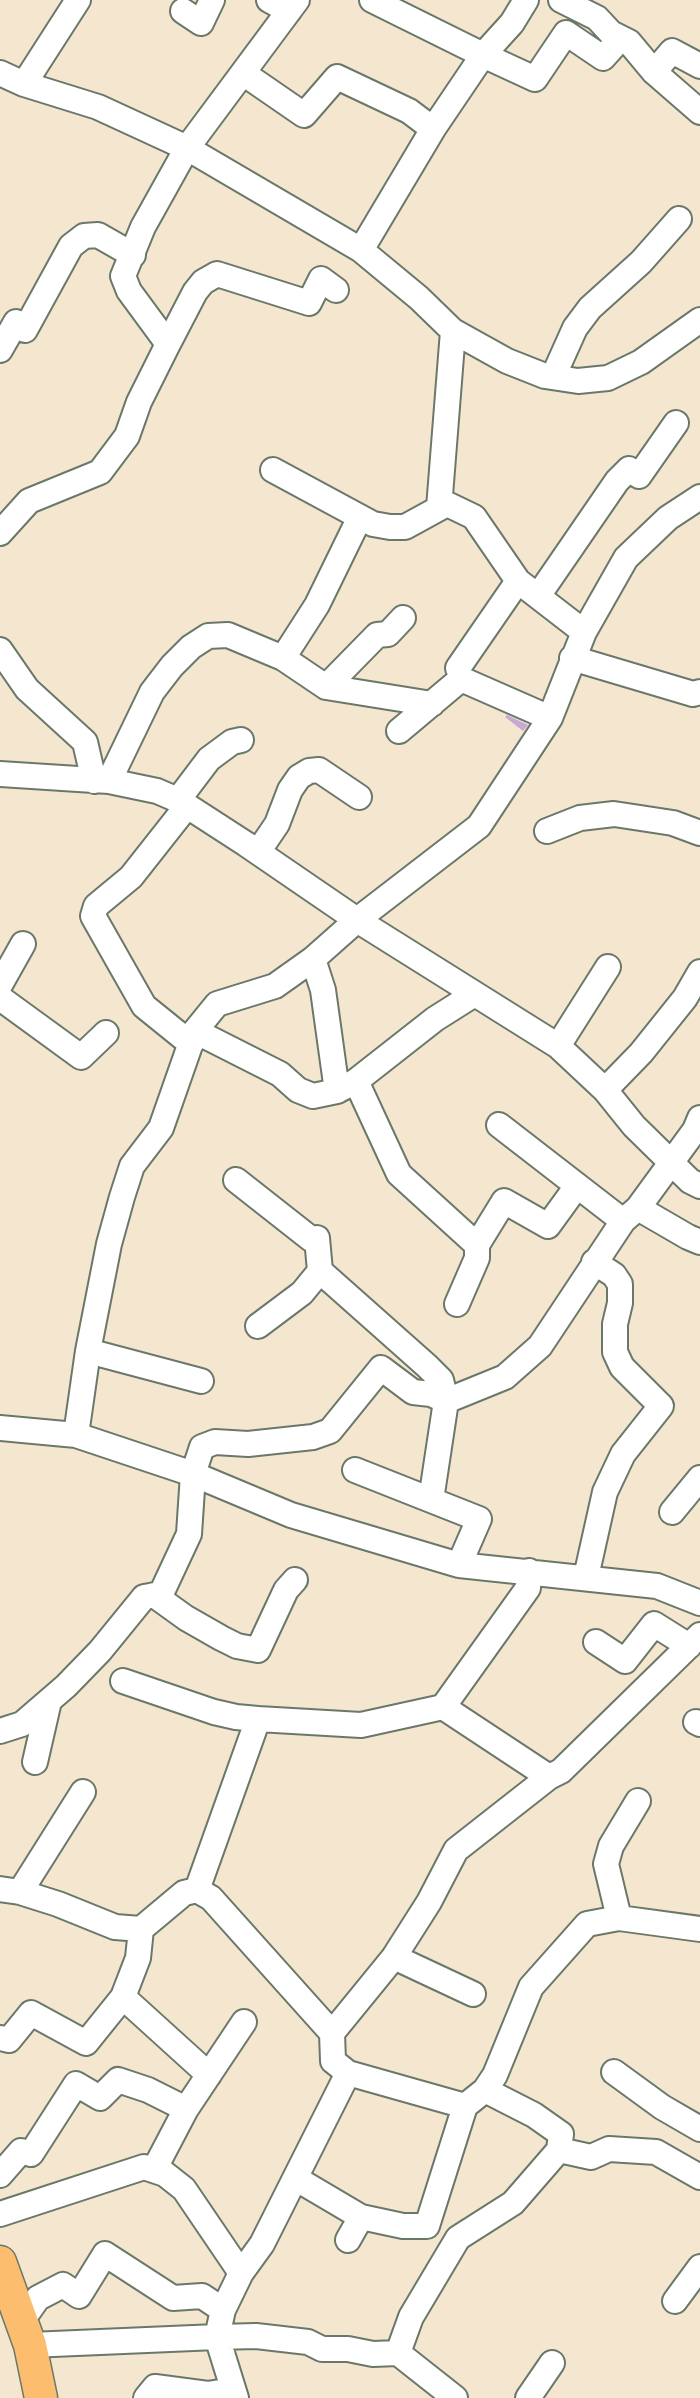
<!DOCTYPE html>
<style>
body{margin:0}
canvas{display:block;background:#f4e6cf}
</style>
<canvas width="700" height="2398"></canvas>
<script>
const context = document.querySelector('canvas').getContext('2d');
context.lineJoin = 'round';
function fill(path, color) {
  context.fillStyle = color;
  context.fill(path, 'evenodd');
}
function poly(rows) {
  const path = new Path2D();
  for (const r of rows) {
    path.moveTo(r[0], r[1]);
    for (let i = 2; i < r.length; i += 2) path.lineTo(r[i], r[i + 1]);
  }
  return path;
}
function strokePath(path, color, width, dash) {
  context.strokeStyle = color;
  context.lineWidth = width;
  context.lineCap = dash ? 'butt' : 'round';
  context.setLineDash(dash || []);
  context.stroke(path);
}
fill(poly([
 [507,715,528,725,523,731,505,717]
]), '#c6aad3');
const minor = poly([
 [269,0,289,11],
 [372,0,483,55,512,23,526,0],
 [561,0,597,18,611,33,629,42,654,72,700,112],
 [183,11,201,23,212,0],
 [654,72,672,51,700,66],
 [0,73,24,84,98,107,187,148,361,250,419,298,453,331,507,361,545,376,578,381,608,378,641,362,700,320],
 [243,73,304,115,337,77,409,111,433,129],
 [24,84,78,0],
 [361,250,433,129,483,55,535,79,566,33,603,58,621,38],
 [168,344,195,292,203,282,217,274,309,303,321,279,336,290],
 [0,350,16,322,25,330,71,246,84,236,98,235,133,255],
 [553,377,575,328,590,308,641,262,679,219],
 [273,470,373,524,390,527,405,527,447,504,474,517,518,581],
 [439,508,453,331],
 [0,533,29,501,100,472,127,436,139,402,168,344,129,291,123,276,143,227,187,148,297,0],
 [538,596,617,481,629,469,639,476,676,423],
 [0,650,27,689,85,742,94,781],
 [283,658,317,605,359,519],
 [572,658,693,694,700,692],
 [458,668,518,581,584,632],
 [326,687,432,704],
 [399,731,461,679,550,718],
 [0,774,109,781,157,791,178,800,246,844,357,920,558,1046,605,1090,634,1126,690,1181,700,1186],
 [109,781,152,692,172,666,191,647,208,636,228,635,283,658,326,687,377,635,388,634,403,618],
 [178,800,209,759,232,742,241,740],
 [187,806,131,877,96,906,93,916,144,1006,191,1044],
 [547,831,580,818,614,814,673,823,700,833],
 [258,852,277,824,290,790,299,777,309,771,319,770,359,797],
 [313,959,323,990,337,1091],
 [0,985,23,944],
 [0,998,81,1057,106,1033],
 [195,1031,280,1074,298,1090,313,1096,337,1091,356,1081,435,1019,473,995],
 [558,1046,608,967],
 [356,1081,399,1174,477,1245,477,1258,457,1304],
 [605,1090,641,1053,685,998,700,972],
 [499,1125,623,1221],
 [236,1180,311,1239,317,1238,320,1271],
 [638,1208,688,1237,700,1242],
 [477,1245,504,1201,548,1226,577,1186],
 [258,1326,302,1293,320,1271,427,1366,441,1380,446,1401,431,1500],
 [88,1351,201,1381],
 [0,1428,76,1435,193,1474,291,1515,459,1565,657,1586,700,1603],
 [76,1435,88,1351,109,1244,122,1197,132,1166,161,1128,195,1031,217,1004,275,986,313,959,357,920,479,826,550,718,584,632,626,558,668,518,700,497],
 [355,1470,479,1519,459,1565],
 [672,1512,700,1478],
 [529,1571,528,1588,443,1707,549,1777,561,1771,700,1635],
 [586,1577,605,1492,623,1454,661,1406,622,1367,615,1352,615,1324,620,1303,620,1284,614,1275,594,1262],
 [154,1595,186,1618,221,1638,237,1646,258,1650,286,1590,295,1580],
 [596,1642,625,1661,654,1624,689,1646],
 [123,1681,214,1712,236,1717,258,1719],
 [696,1722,700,1724],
 [0,1731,22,1724,66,1686,100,1651,144,1597,161,1594,189,1534,193,1474,202,1447,215,1442,248,1444,313,1437,330,1431,381,1368,413,1392,431,1394,446,1401,505,1377,540,1346,623,1221,638,1208,695,1130,700,1118],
 [35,1762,49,1701],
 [0,1889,20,1892,58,1904,115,1927,141,1929,184,1893,197,1890,211,1898,332,2033],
 [197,1890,258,1719,361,1725,443,1707],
 [20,1892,83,1792],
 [619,1918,606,1864,611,1846,638,1801],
 [394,1957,473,1994],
 [123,1997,209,2075],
 [0,2038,9,2040,31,2013,86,2043,123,1997,138,1958,141,1929],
 [614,2072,662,2107,700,2129],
 [348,2073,333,2061,332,2033,394,1957,429,1902,456,1850,549,1777],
 [485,2090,534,2115,561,2134,559,2150],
 [154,2170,186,2109,244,2022],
 [0,2175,21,2151,31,2154,76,2084,100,2098,118,2080,148,2090,186,2109],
 [295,2178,361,2217],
 [0,2214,144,2167,165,2174,184,2189,241,2273],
 [348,2240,361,2217,403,2226,427,2226,465,2106],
 [675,2301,700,2267],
 [21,2322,38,2298,63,2285,79,2296,105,2254,173,2298,202,2296,223,2310],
 [30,2345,217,2337,223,2310,241,2273,262,2244,348,2073,465,2106,485,2090,495,2075,531,1987,587,1924,619,1918,700,1929],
 [146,2398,155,2387,208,2394,232,2390],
 [236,2398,217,2337,256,2336,308,2342,322,2349,348,2349,373,2354,398,2353],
 [455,2398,398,2353,411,2317,458,2238,513,2203,559,2150,591,2157,609,2149,656,2152,700,2177],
 [528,2398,552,2363]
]);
const major = poly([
 [0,2262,30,2345,41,2398]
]);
strokePath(minor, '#6a786a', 28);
strokePath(major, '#6a786a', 35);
strokePath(minor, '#fff', 24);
strokePath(major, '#fcbd6f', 32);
</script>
